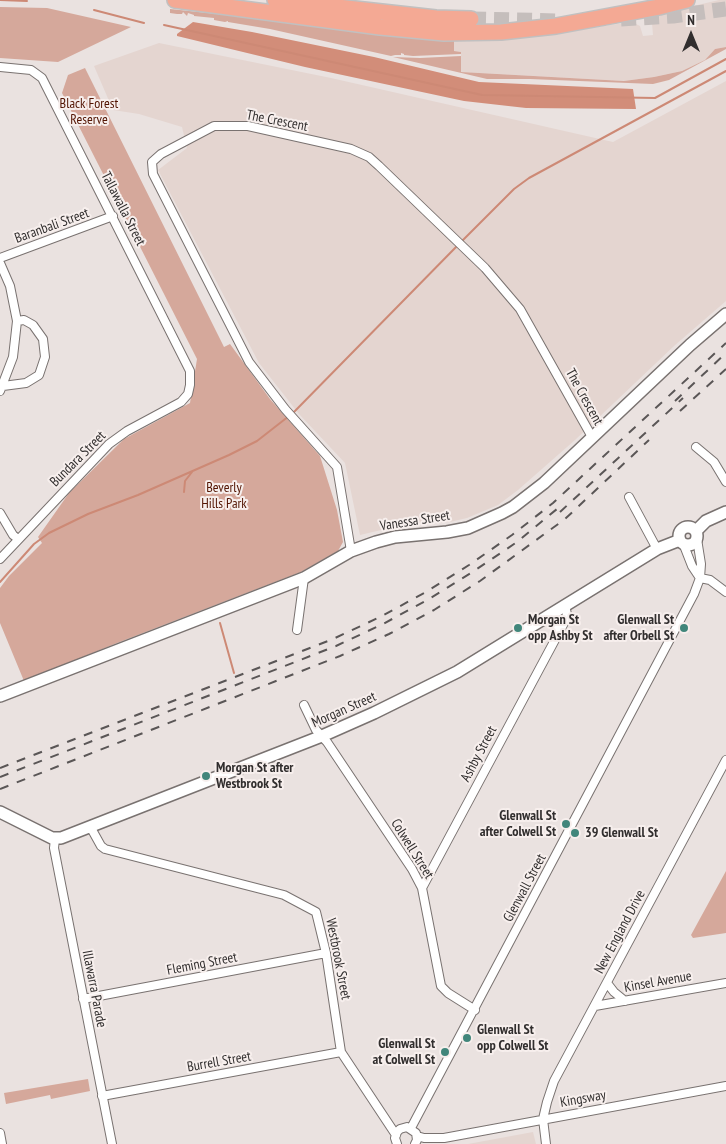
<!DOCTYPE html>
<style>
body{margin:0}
#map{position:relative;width:726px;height:1144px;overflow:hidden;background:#eae2e0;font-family:"PT Sans Narrow",sans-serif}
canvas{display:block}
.north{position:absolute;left:666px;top:10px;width:50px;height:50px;-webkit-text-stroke:4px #f7efed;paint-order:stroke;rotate:0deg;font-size:14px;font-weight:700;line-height:20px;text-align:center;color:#312e2e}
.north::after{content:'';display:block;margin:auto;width:18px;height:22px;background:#312e2e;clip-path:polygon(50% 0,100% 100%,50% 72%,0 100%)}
</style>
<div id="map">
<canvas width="726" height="1144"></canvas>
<div class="north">N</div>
</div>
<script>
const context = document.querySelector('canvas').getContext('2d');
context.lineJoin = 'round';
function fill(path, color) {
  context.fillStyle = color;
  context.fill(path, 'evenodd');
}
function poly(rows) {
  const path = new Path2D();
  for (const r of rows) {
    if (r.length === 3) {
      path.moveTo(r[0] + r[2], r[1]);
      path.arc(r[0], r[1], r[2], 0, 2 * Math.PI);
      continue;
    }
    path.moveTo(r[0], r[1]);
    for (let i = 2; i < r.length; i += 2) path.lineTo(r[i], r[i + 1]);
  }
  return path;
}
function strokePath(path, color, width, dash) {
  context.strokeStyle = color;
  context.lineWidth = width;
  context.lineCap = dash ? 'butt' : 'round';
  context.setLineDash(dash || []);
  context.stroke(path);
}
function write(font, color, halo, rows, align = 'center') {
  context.font = font + ' "PT Sans Narrow",sans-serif';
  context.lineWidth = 4;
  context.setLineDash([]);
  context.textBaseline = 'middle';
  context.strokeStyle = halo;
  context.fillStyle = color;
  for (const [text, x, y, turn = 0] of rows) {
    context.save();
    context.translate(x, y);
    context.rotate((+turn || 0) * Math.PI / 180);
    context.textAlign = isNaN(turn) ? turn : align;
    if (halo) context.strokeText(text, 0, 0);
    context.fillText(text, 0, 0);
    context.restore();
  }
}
fill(poly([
 [719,0,726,0,726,47,715,49,705,60,682,71,654,77,624,81,461,72,461,52,454,51,454,39,522,37,632,22,640,26,643,36,653,35,652,23,655,15],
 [159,43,331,78,613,142,726,81,726,301,674,346,575,440,518,490,498,505,467,518,450,522,407,524,360,535,345,463,299,414,259,363,158,170,187,148,182,127,139,114,113,110,94,66],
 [533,1132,536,1144,466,1144,468,1144]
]), '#e4d5d0');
fill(poly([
 [0,7,47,8,131,27,58,62,0,58],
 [170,9,454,39,454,51,461,52,461,54,413,56,404,55,404,54,401,53,401,55,395,55,391,56,270,29,228,22,228,21,225,22,214,20,214,18,194,16,194,15,188,13,187,16,183,12,182,14,177,14,170,13],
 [726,47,726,49,669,80,653,84,530,79,487,79,393,57,420,58,461,56,461,72,624,81,654,77,682,71,705,60,715,49],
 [85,68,224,347,230,344,270,399,320,456,337,510,343,542,338,551,301,572,117,643,24,681,0,623,0,588,9,576,42,543,38,537,69,493,124,439,190,403,197,359,62,93,68,75],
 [726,871,726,933,693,938,691,935],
 [88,1079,90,1091,51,1099,50,1095,6,1104,4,1093]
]), '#d5a89b');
fill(poly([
 [193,22,252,32,374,57,479,82,633,89,636,109,526,108,464,101,305,67,177,36,177,34]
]), '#d28d79');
strokePath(poly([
 [0,0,27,1],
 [94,10,144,23],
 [164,25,482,95,655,98,726,59],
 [461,242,514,189,529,178,726,71],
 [293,413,458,245],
 [184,492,185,481,192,472],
 [0,582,34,544,49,533,88,514,138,495,229,455,257,441,289,416],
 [220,623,234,673]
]), '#cd8975', 2);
strokePath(poly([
 [471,19,560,21],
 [621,19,673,16,726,9]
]), '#c5bebc', 15, [15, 8]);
const street = poly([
 [0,67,31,70,42,78,190,371,190,385,188,394,181,402,127,431,109,444,0,559],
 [0,258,113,216],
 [0,263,10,286,17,321,13,357,0,391],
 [3,386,26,383,39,375,45,357,43,339,33,325,24,320,17,321],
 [696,447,714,462,726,482],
 [629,497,657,549],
 [0,513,13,535,18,539],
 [683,543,692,566,700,578,710,580,726,592],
 [351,551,337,467,285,409,249,362,153,174,152,162,161,154,214,126,248,126,351,149,369,157,379,166,485,268,520,309,592,437],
 [549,616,559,633],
 [297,630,304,578],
 [304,705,316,730,327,742,412,869,422,888,441,986,448,993,475,1010],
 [91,828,101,846,105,849,284,895,316,912,326,953,341,1052,396,1135],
 [55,839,54,848,112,1144],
 [422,888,564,623,567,614,565,606],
 [607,983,614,992,625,1001],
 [83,999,326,953],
 [595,1006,726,983],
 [102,1096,341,1052],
 [411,1128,694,594,700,578,701,564,697,539],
 [0,1133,2,1144],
 [417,1136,424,1138,444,1138,726,1086],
 [397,1144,395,1138,397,1132,400,1129,407,1127,416,1133,417,1140,415,1144],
 [546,1144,543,1119,547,1102,554,1081,726,760]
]);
const secondary = poly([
 [688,536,9],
 [696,531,706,521,726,512],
 [0,696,304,578,351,551,376,542,395,537,447,532,468,528,502,513,513,507,544,483,690,345,726,314],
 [0,812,52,838,61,838,322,736,374,713,457,672,657,549,680,540]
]);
const highway = poly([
 [175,0,380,27,444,33,501,32,556,26,659,7,687,0],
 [275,0,436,18,471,19]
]);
strokePath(street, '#797270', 10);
strokePath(secondary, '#797270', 14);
strokePath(highway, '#c1c0c0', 18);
strokePath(street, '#fff', 8);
strokePath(secondary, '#fff', 11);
strokePath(highway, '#f4a994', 15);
strokePath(poly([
 [675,401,726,353],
 [680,411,726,369],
 [560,512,683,398],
 [0,768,333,639,380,617,426,592,469,565,512,535,553,503,726,343],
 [0,777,336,646,383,624,429,599,474,571,517,542,563,504],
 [0,789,340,656,389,634,434,610,480,581,565,519,649,440]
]), '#5a5656', 2, [9, 9]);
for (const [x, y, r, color] of [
 [518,628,5,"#41867b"],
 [684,628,5,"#41867b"],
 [206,776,5,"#41867b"],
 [566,824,5,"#41867b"],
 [575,833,5,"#41867b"],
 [467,1038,5,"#41867b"],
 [445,1052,5,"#41867b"]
]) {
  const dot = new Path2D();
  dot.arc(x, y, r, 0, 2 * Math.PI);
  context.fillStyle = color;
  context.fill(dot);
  strokePath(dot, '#f7efed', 2);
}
write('14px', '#531503', '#f7efed', [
 ["Black Forest",89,104],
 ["Reserve",89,120],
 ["Beverly",224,488],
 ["Hills Park",224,504]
]);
write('14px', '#312e2e', '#f7efed', [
 ["The Crescent",277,121,11],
 ["Tallawalla Street",123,209,63],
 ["Baranbali Street",52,226,-20],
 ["The Crescent",584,397,61],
 ["Bundara Street",78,459,-45],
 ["Vanessa Street",415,521,-9],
 ["Morgan Street",344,710,-24],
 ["Ashby Street",479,754,-62],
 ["Colwell Street",412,849,58],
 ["Glenwall Street",525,888,-62],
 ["New England Drive",620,932,-62],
 ["Westbrook Street",338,959,79],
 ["Fleming Street",202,964,-11],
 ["Kinsel Avenue",658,982,-10],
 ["Illawarra Parade",94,989,79],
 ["Burrell Street",219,1062,-10],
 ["Kingsway",583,1099,-10]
]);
write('bold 14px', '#312e2e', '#f7efed', [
 ["Morgan St",528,620],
 ["opp Ashby St",528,636],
 ["Glenwall St",674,620,"right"],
 ["after Orbell St",674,636,"right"],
 ["Morgan St after",216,768],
 ["Westbrook St",216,784],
 ["Glenwall St",556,816,"right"],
 ["after Colwell St",556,832,"right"],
 ["39 Glenwall St",585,833],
 ["Glenwall St",477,1030],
 ["opp Colwell St",477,1046],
 ["Glenwall St",435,1044,"right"],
 ["at Colwell St",435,1060,"right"]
], 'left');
</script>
